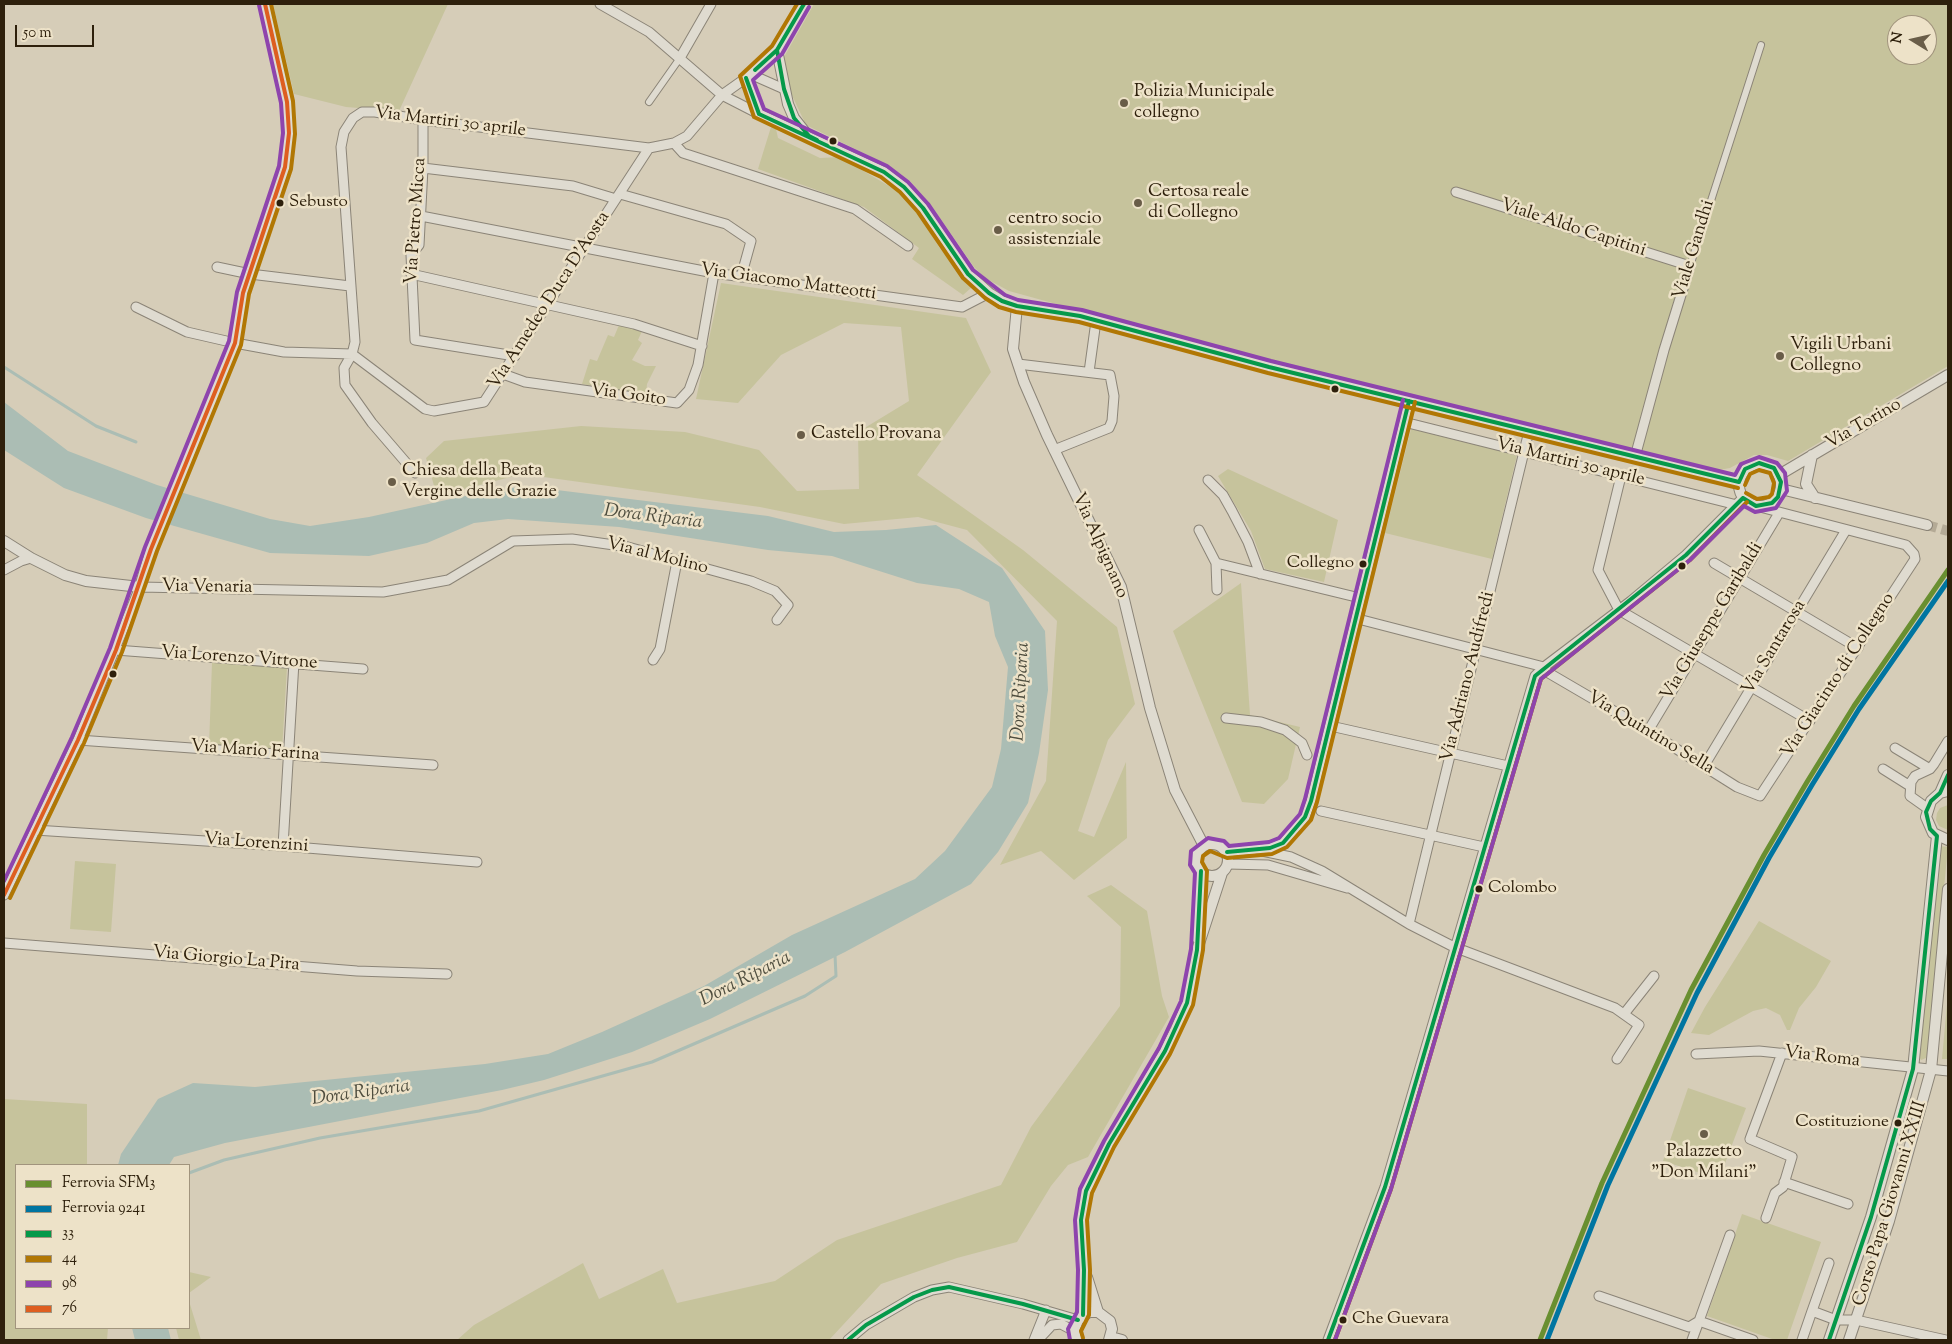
<!DOCTYPE html>
<style>
body{margin:0}
#map{position:relative;width:1952px;height:1344px;overflow:hidden;background:#d6cdb8;font-family:"Sorts Mill Goudy",serif}
canvas{display:block}
.frame{position:absolute;inset:0;border:5px solid #2e200c;pointer-events:none}
.legend{position:absolute;left:15px;top:1164px;width:175px;height:165px;box-sizing:border-box;background:#ede2c8;border:1px solid #a1947d;margin:0;padding:6px 9px;list-style:none;font-size:15px;color:#2e200c}
.legend li{display:flex;align-items:center;gap:10px;height:25px}
.legend b{width:25px;border:1px solid #a1947d}
.north{position:absolute;left:1887px;top:15px;width:50px;height:50px;box-sizing:border-box;background:#ede2c8;border:1px solid #a1947d;border-radius:50%;rotate:279deg;font-size:14px;font-weight:700;line-height:20px;text-align:center;color:#2e200c}
.north::after{content:'';display:block;margin:auto;width:18px;height:22px;background:#695d48;clip-path:polygon(50% 0,100% 100%,50% 72%,0 100%)}
.scale{position:absolute;left:15px;top:25px;width:79px;height:22px;box-sizing:border-box;border:2px solid #2e200c;border-top:0;padding-left:6px;font-size:15px;line-height:18px;white-space:nowrap;color:#2e200c;-webkit-text-stroke:4px #ede2c8;paint-order:stroke}
</style>
<div id="map">
<canvas width="1952" height="1344"></canvas>
<div class="frame"></div>
<ul class="legend">
<li><b style="height:6px;background:#698f30"></b>Ferrovia SFM3</li>
<li><b style="height:6px;background:#0075a1"></b>Ferrovia 9241</li>
<li><b style="height:6px;background:#05994a"></b>33</li>
<li><b style="height:6px;background:#b17704"></b>44</li>
<li><b style="height:6px;background:#8e44ad"></b>98</li>
<li><b style="height:6px;background:#de5e20"></b>76</li>
</ul>
<div class="north">N</div>
<div class="scale">50 m</div>
</div>
<script>
const context = document.querySelector('canvas').getContext('2d');
context.lineJoin = 'round';
function fill(path, color) {
  context.fillStyle = color;
  context.fill(path, 'evenodd');
}
function poly(rows) {
  const path = new Path2D();
  for (const r of rows) {
    if (r.length === 3) {
      path.moveTo(r[0] + r[2], r[1]);
      path.arc(r[0], r[1], r[2], 0, 2 * Math.PI);
      continue;
    }
    path.moveTo(r[0], r[1]);
    for (let i = 2; i < r.length; i += 2) path.lineTo(r[i], r[i + 1]);
  }
  return path;
}
function strokePath(path, color, width, dash) {
  context.strokeStyle = color;
  context.lineWidth = width;
  context.lineCap = dash ? 'butt' : 'round';
  context.setLineDash(dash || []);
  context.stroke(path);
}
function write(font, color, halo, rows, align = 'center') {
  context.font = font + ' "Sorts Mill Goudy",serif';
  context.lineWidth = 5;
  context.setLineDash([]);
  context.textBaseline = 'middle';
  context.strokeStyle = halo;
  context.fillStyle = color;
  for (const [text, x, y, turn = 0] of rows) {
    context.save();
    context.translate(x, y);
    context.rotate((+turn || 0) * Math.PI / 180);
    context.textAlign = isNaN(turn) ? turn : align;
    if (halo) context.strokeText(text, 0, 0);
    context.fillText(text, 0, 0);
    context.restore();
  }
}
fill(poly([
 [273,4,448,4,399,111,346,107,294,94],
 [814,4,1948,4,1948,366,1788,461,1767,455,1754,455,1730,468,1719,470,1191,341,1009,291,985,278,974,267,931,205,910,181,888,165,806,125,789,89,784,57],
 [1897,25,1927,25,1927,55,1897,55],
 [771,127,776,129,778,138,820,158,840,157,899,192,919,215,939,247,971,288,963,295,912,259,919,248,864,207,758,169],
 [721,283,966,318,991,372,917,475,1023,550,1117,627,1135,704,1108,740,1078,831,1094,837,1126,762,1127,838,1074,880,1041,851,1000,865,1046,781,1057,621,967,530,918,517,844,524,760,507,522,474,437,496,426,458,444,441,581,426,685,432,759,450,797,491,859,489,858,432,909,401,901,327,844,323,781,355,738,403,696,399],
 [619,325,642,331,638,340,642,343,632,360,645,366,656,366,647,384,646,395,582,384,590,359,597,361,608,335,614,337],
 [1411,429,1517,455,1492,559,1385,533],
 [1228,469,1338,520,1324,582,1265,569,1251,531,1218,476],
 [1241,583,1250,715,1300,727,1288,779,1264,804,1242,802,1173,631],
 [212,663,287,667,282,750,209,746],
 [1948,805,1948,830,1939,826,1936,820,1937,813,1940,808],
 [1940,846,1948,847,1928,1051,1926,1058,1921,1060,1919,1057],
 [75,861,116,864,111,932,70,929],
 [1111,885,1147,911,1162,996,1169,1017,1088,1157,1068,1165,1051,1186,1017,1242,957,1258,881,1284,829,1340,457,1340,474,1325,583,1263,599,1299,663,1269,677,1303,775,1281,837,1240,1001,1185,1031,1127,1120,1006,1121,927,1087,896],
 [1759,921,1831,961,1816,987,1799,1008,1790,1030,1787,1030,1780,1015,1766,1008,1753,1011,1709,1035,1691,1033,1705,1007],
 [1948,993,1948,1059,1942,1059],
 [1688,1088,1746,1108,1719,1179,1663,1161],
 [4,1099,87,1104,87,1165,16,1165,16,1328,108,1328,107,1340,4,1340],
 [1742,1214,1821,1242,1787,1340,1775,1340,1707,1316],
 [189,1272,211,1277,189,1293],
 [189,1301,201,1340,179,1340,176,1328,189,1328]
]), '#c6c39c');
fill(poly([
 [4,402,68,451,157,485,270,519,310,526,369,517,460,497,524,486,768,516,834,532,886,530,936,525,1002,568,1045,631,1048,690,1039,753,1028,803,998,852,971,884,845,952,710,1019,632,1052,544,1080,502,1090,225,1143,174,1157,169,1165,118,1165,121,1154,158,1099,193,1083,255,1087,485,1064,548,1054,602,1032,704,986,792,935,915,879,945,851,992,787,1001,749,1008,667,995,636,989,602,959,589,917,583,832,556,768,550,619,527,508,519,474,523,427,543,369,556,270,553,146,518,64,488,4,450],
 [132,1328,168,1328,171,1340,135,1340]
]), '#abbdb4');
strokePath(poly([
 [4,367,96,426,136,442],
 [189,1173,224,1160,320,1138,479,1111,652,1062,805,996,836,976,835,955]
]), '#abbdb4', 3);
strokePath(poly([
 [1927,525,1948,531]
]), '#b4aa96', 10, [10, 5]);
const pedestrian = poly([
 [649,102,680,58],
 [1690,266,1761,45]
]);
const minor = poly([
 [600,4,649,32,722,95,759,114],
 [680,58,711,4],
 [750,74,784,89],
 [423,120,423,168,419,245,411,255,415,340,515,356],
 [674,143,683,153,855,209,908,246],
 [423,168,573,186,616,199],
 [1456,192,1690,266,1664,350,1635,457],
 [620,194,726,224,751,241,741,277],
 [421,216,714,273,962,307,989,293],
 [217,267,250,274,350,286],
 [411,274,634,324,702,346],
 [136,307,187,332,235,343,284,352,352,354],
 [352,354,425,409,434,411,484,402,649,148],
 [1018,364,1110,375,1114,396,1112,421,1109,428,1054,450],
 [1089,372,1096,321],
 [503,374,525,382,677,403,689,390,698,365,714,273],
 [1404,422,1737,505],
 [415,473,372,423,345,385,344,368,352,354,355,342,341,147,344,132,353,118,362,112,375,112,423,120,649,148,674,143,687,136,722,95,746,78],
 [1621,476,1598,570,1619,610,1810,721],
 [1208,480,1223,495,1232,511,1248,542,1260,574],
 [1199,530,1216,563,1360,598],
 [1216,563,1217,590],
 [1714,563,1858,648],
 [4,570,21,561,31,558],
 [1362,620,1544,667],
 [116,650,363,669],
 [653,660,660,649,677,561],
 [1544,667,1547,672,1648,731,1737,787,1760,796,1915,559,1914,554,1906,545,1756,506],
 [1226,718,1261,722,1285,730,1302,743,1307,755],
 [1335,727,1508,766],
 [1648,731,1779,513],
 [78,740,433,765],
 [1895,748,1930,769],
 [1704,766,1846,530],
 [1883,769,1910,786],
 [1927,808,1910,796,1911,782,1915,776,1930,769,1934,764,1948,741],
 [1321,811,1484,847],
 [35,830,283,846,477,862],
 [283,846,294,662],
 [1262,851,1291,857,1322,871,1409,924,1454,947,1615,1008,1639,1025,1617,1059],
 [1227,852,1270,848,1283,843,1305,817,1311,801,1409,401],
 [1228,864,1268,865,1347,888],
 [4,895,78,740,140,587,383,592,448,580,513,541,572,539,628,547,751,581,775,591,788,605,777,620],
 [1409,924,1529,431],
 [4,943,357,971,447,974],
 [1624,1014,1654,976],
 [1696,1054,1759,1051,1948,1071],
 [1784,1182,1848,1204],
 [1766,1218,1775,1193,1783,1187,1792,1157,1750,1139,1782,1053],
 [1730,1235,1699,1321,1753,1340],
 [1599,1296,1689,1327,1699,1321],
 [1812,1311,1829,1263],
 [848,1340,866,1325,914,1297,932,1290,949,1287,1023,1304,1078,1320],
 [1034,1340,1046,1310],
 [1038,1340,1052,1325,1061,1324,1074,1331],
 [1328,1340,1385,1187,1535,676,1544,667,1631,601,1686,555,1743,498],
 [1692,1340,1699,1321],
 [1802,1340,1812,1311,1836,1320,1856,1320,1946,1340]
]);
const tertiary = poly([
 [804,4,777,50,746,78,759,114,884,172,904,187,923,208,968,274,989,293,1002,301,1017,306,1080,316,1269,367,1739,482],
 [777,50,788,104,794,118,805,132],
 [1017,306,1013,349,1024,382,1047,435,1121,587,1150,708,1175,790,1204,846],
 [1812,455,1806,484,1815,498],
 [1760,485,21],
 [1779,475,1948,375],
 [1781,489,1927,525],
 [4,541,31,558,65,575,86,581,140,587,151,549,235,343,243,293,285,167,289,133,287,102,265,4],
 [1948,791,1940,793,1931,801,1926,817,1933,833,1948,840],
 [1940,793,1948,775],
 [1212,860,16],
 [1197,938,1201,871],
 [1087,1277,1098,1312],
 [1083,1315,1084,1270,1081,1220,1086,1191,1109,1144,1165,1051,1176,1029,1187,1003,1197,950,1222,873],
 [1111,1337,1122,1340],
 [1077,1340,1074,1331,1078,1320,1089,1312,1098,1312,1110,1321,1112,1329,1109,1340],
 [1829,1340,1871,1217,1913,1069,1937,836],
 [1849,1340,1889,1221,1931,1070,1948,889]
]);
strokePath(pedestrian, '#8b8477', 8);
strokePath(minor, '#8b8477', 11);
strokePath(tertiary, '#8b8477', 12);
strokePath(pedestrian, '#dfdbd0', 6);
strokePath(minor, '#dfdbd0', 9);
strokePath(tertiary, '#dfdbd0', 10);
strokePath(poly([
 [777,50,784,89,794,118,809,136,817,140],
 [755,70,777,50,804,4],
 [746,78,759,114,884,172,904,187,923,208,968,274,989,293,1002,301,1017,306,1080,316,1269,367,1739,482],
 [1739,482,1745,469,1759,463,1774,468,1781,482,1778,497,1772,503,1756,506,1743,498],
 [1937,836,1930,829,1926,812,1931,801,1940,793,1948,775],
 [1227,852,1270,848,1283,843,1305,817,1311,801,1409,401],
 [1083,1315,1084,1270,1081,1220,1086,1191,1109,1144,1165,1051,1187,1003,1197,950,1201,871],
 [848,1340,866,1325,914,1297,932,1290,949,1287,1023,1304,1078,1320],
 [1328,1340,1385,1187,1535,676,1686,555,1743,498],
 [1829,1340,1871,1217,1913,1069,1937,836]
]), '#05994a', 4);
strokePath(poly([
 [797,4,772,46,740,76,754,117,881,177,900,192,918,212,963,278,985,298,999,307,1016,312,1079,322,1268,373,1738,488],
 [1745,485,1750,474,1759,470,1770,473,1774,483,1772,494,1769,497,1757,499,1746,493],
 [10,898,84,743,122,652,157,551,241,345,249,294,291,169,295,134,293,101,271,4],
 [1083,1338,1081,1331,1089,1315,1090,1270,1087,1220,1092,1193,1114,1147,1170,1054,1193,1005,1203,950,1207,871,1202,862,1203,856,1210,851,1227,858,1272,854,1287,847,1311,820,1317,802,1415,402],
 [1335,1340,1391,1189,1541,679,1690,560,1747,502]
]), '#b17704', 4);
strokePath(poly([
 [809,7,782,54,753,80,764,109,887,166,908,182,928,204,973,270,1005,295,1018,300,1082,310,1271,361,1735,475,1741,464,1759,457,1777,463,1785,473,1787,491,1776,508,1755,512,1744,506,1690,560,1541,679,1391,1189,1335,1340],
 [4,881,72,737,110,648,145,547,229,341,237,292,279,166,283,133,281,103,259,5],
 [1070,1340,1068,1329,1077,1312,1078,1270,1075,1220,1080,1189,1104,1141,1159,1048,1181,1001,1191,949,1195,873,1190,865,1191,851,1208,838,1224,841,1229,846,1269,842,1279,838,1300,814,1305,799,1403,400]
]), '#8e44ad', 4);
strokePath(poly([
 [4,895,78,740,116,650,151,549,235,343,243,293,285,167,289,133,287,102,265,4]
]), '#de5e20', 4);
strokePath(poly([
 [1540,1340,1602,1183,1691,990,1764,855,1807,782,1854,706,1948,570]
]), '#698f30', 5);
strokePath(poly([
 [1547,1340,1608,1185,1697,993,1769,858,1812,785,1859,709,1948,581]
]), '#0075a1', 5);
for (const [x, y, r, color] of [
 [1124,103,5,"#695d48"],
 [833,141,4.5,"#2e200c"],
 [280,203,4.5,"#2e200c"],
 [1138,203,5,"#695d48"],
 [998,230,5,"#695d48"],
 [1780,356,5,"#695d48"],
 [1335,389,4.5,"#2e200c"],
 [801,435,5,"#695d48"],
 [392,482,5,"#695d48"],
 [1363,564,4.5,"#2e200c"],
 [1682,566,4.5,"#2e200c"],
 [113,674,4.5,"#2e200c"],
 [1479,889,4.5,"#2e200c"],
 [1898,1123,4.5,"#2e200c"],
 [1704,1134,5,"#695d48"],
 [1343,1320,4.5,"#2e200c"]
]) {
  const dot = new Path2D();
  dot.arc(x, y, r, 0, 2 * Math.PI);
  context.fillStyle = color;
  context.fill(dot);
  strokePath(dot, '#ede2c8', 2);
}
write('17px', '#2e200c', '#ede2c8', [
 ["Sebusto",289,203],
 ["Collegno",1354,564,"right"],
 ["Colombo",1488,889],
 ["Costituzione",1889,1123,"right"],
 ["Che Guevara",1352,1320]
], 'left');
write('18px', '#2e200c', '#ede2c8', [
 ["Polizia Municipale",1134,93],
 ["collegno",1134,114],
 ["Certosa reale",1148,193],
 ["di Collegno",1148,214],
 ["centro socio",1008,220],
 ["assistenziale",1008,241],
 ["Vigili Urbani",1790,346],
 ["Collegno",1790,367],
 ["Castello Provana",811,435],
 ["Chiesa della Beata",402,472],
 ["Vergine delle Grazie",402,493],
 ["Palazzetto",1704,1153,"center"],
 ["\"Don Milani\"",1704,1174,"center"]
], 'left');
write('18px', '#2e200c', '#ede2c8', [
 ["Via Martiri 30 aprile",450,123,7],
 ["Via Pietro Micca",417,221,-86],
 ["Viale Aldo Capitini",1573,229,18],
 ["Viale Gandhi",1695,250,-73],
 ["Via Giacomo Matteotti",788,283,8],
 ["Via Amedeo Duca D'Aosta",550,301,-57],
 ["Via Goito",628,396,8],
 ["Via Torino",1864,425,-30],
 ["Via Martiri 30 aprile",1570,463,14],
 ["Via Alpignano",1099,546,66],
 ["Via al Molino",657,557,14],
 ["Via Venaria",207,588,1],
 ["Via Giuseppe Garibaldi",1713,622,-59],
 ["Via Santarosa",1775,648,-59],
 ["Via Lorenzo Vittone",239,659,4],
 ["Via Giacinto di Collegno",1839,676,-57],
 ["Via Adriano Audifredi",1469,677,-76],
 ["Via Quintino Sella",1650,734,31],
 ["Via Mario Farina",255,752,4],
 ["Via Lorenzini",256,844,4],
 ["Via Giorgio La Pira",226,960,5],
 ["Via Roma",1822,1058,7],
 ["Corso Papa Giovanni XXIII",1891,1204,-73]
]);
write('italic 19px', '#4e4d3e', '#ede2c8', [
 ["Dora Riparia",653,518,7],
 ["Dora Riparia",1022,692,-87],
 ["Dora Riparia",746,980,-27],
 ["Dora Riparia",361,1094,-8]
]);
</script>
